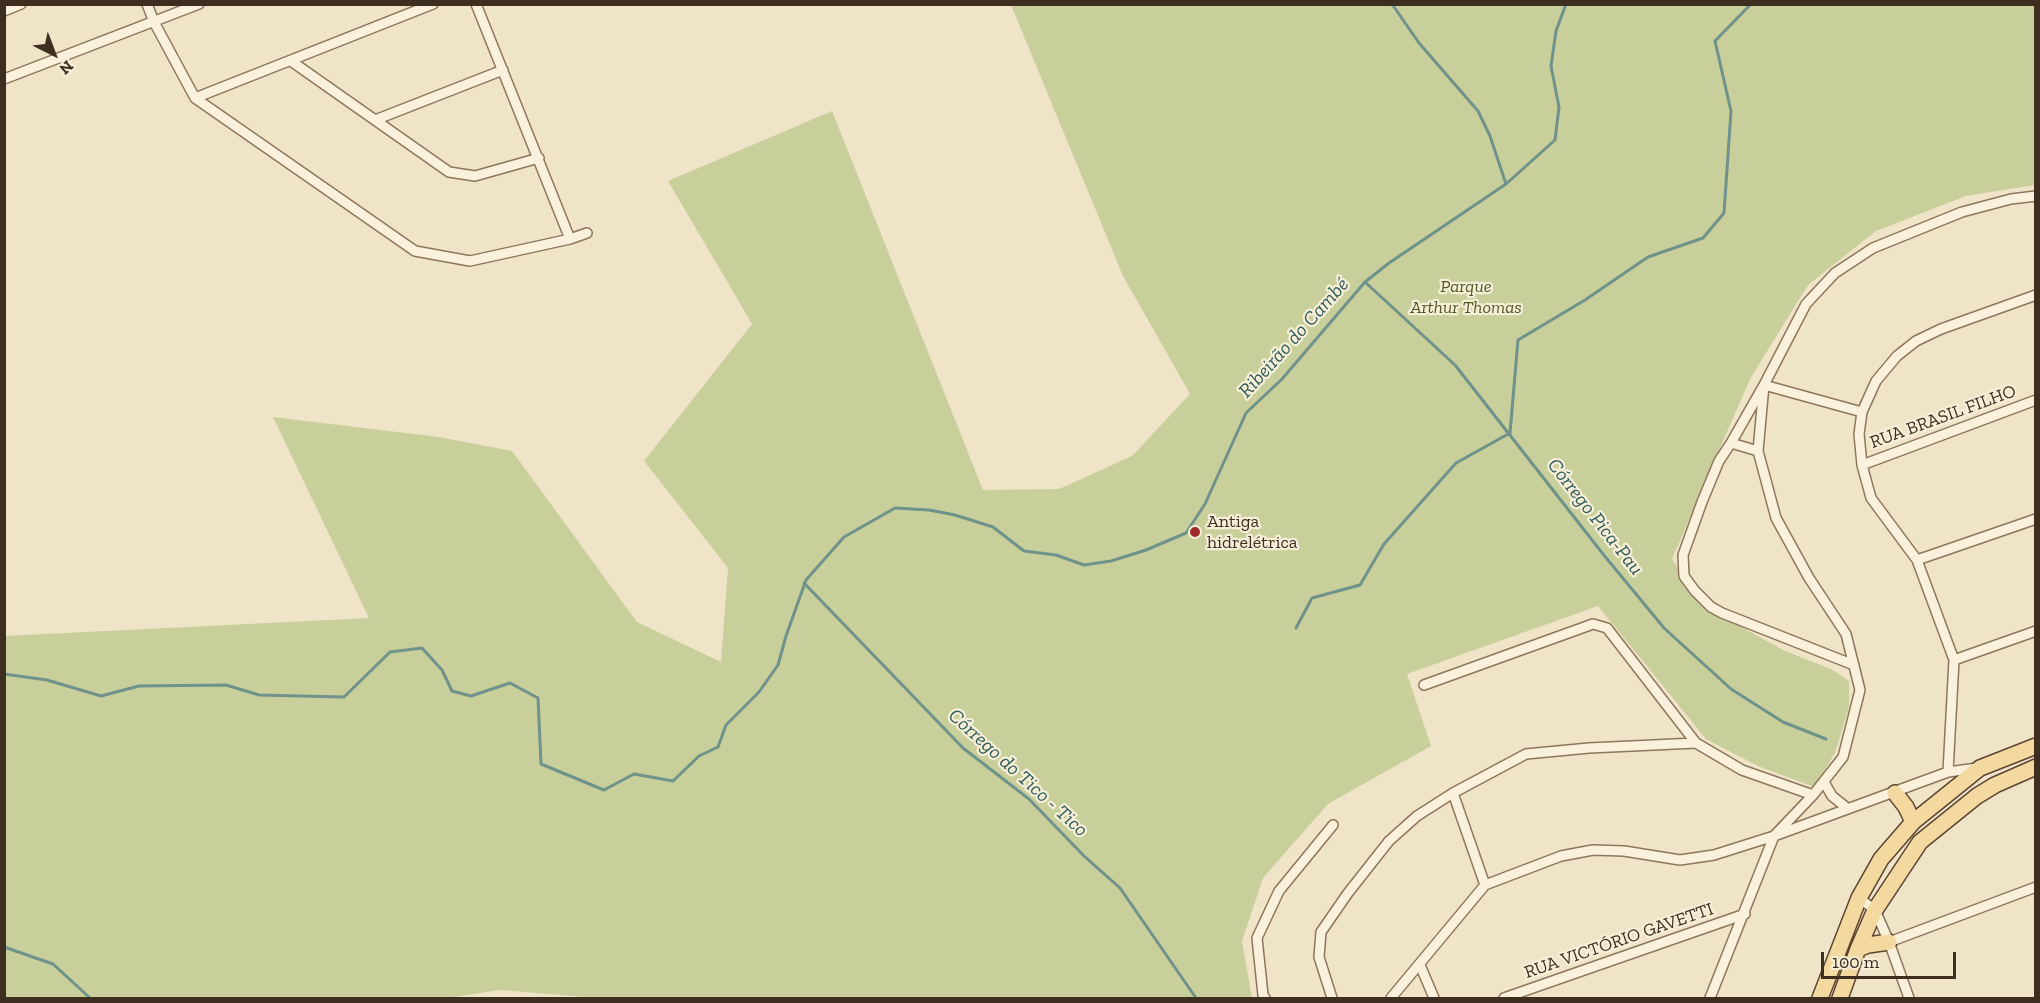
<!DOCTYPE html>
<meta charset="utf-8">
<style>
body{margin:0}
#map{position:relative;width:2040px;height:1003px;overflow:hidden;background:#f0e4c8;font-family:"Zilla Slab",serif}
canvas{display:block}
.frame{position:absolute;inset:0;border:6px solid #3d2e20;pointer-events:none}
.north{position:absolute;left:24px;top:24px;width:60px;height:60px;-webkit-text-stroke:4px #f7eed8;paint-order:stroke;rotate:138deg;font-size:16px;font-weight:700;line-height:24px;text-align:center;color:#3d2e20}
.north::after{content:'';display:block;margin:auto;width:21px;height:27px;background:#3d2e20;clip-path:polygon(50% 0,100% 100%,50% 72%,0 100%)}
.scale{position:absolute;left:1821px;top:952px;width:135px;height:27px;box-sizing:border-box;border:3px solid #3d2e20;border-top:0;padding-left:8px;font-size:18px;line-height:21px;white-space:nowrap;color:#3d2e20;-webkit-text-stroke:4px #f7eed8;paint-order:stroke}
</style>
<div id="map">
<canvas width="2040" height="1003"></canvas>
<div class="frame"></div>
<div class="north">N</div>
<div class="scale">100 m</div>
</div>
<script>
const context = document.querySelector('canvas').getContext('2d');
context.lineJoin = 'round';
function fill(path, color) {
  context.fillStyle = color;
  context.fill(path, 'evenodd');
}
function poly(rows) {
  const path = new Path2D();
  for (const r of rows) {
    path.moveTo(r[0], r[1]);
    for (let i = 2; i < r.length; i += 2) path.lineTo(r[i], r[i + 1]);
  }
  return path;
}
function strokePath(path, color, width, dash) {
  context.strokeStyle = color;
  context.lineWidth = width;
  context.lineCap = dash ? 'butt' : 'round';
  context.setLineDash(dash || []);
  context.stroke(path);
}
function write(font, color, halo, rows, align = 'center') {
  context.font = font + ' "Zilla Slab",serif';
  context.lineWidth = 4.5;
  context.setLineDash([]);
  context.textBaseline = 'middle';
  context.strokeStyle = halo;
  context.fillStyle = color;
  for (const [text, x, y, turn = 0] of rows) {
    context.save();
    context.translate(x, y);
    context.rotate((+turn || 0) * Math.PI / 180);
    context.textAlign = isNaN(turn) ? turn : align;
    if (halo) context.strokeText(text, 0, 0);
    context.fillText(text, 0, 0);
    context.restore();
  }
}
fill(poly([
 [1011,5,2035,5,2035,185,1966,196,1876,231,1808,285,1750,379,1672,559,1705,607,1785,651,1831,669,1849,681,1849,707,1835,753,1814,787,1758,766,1706,739,1598,606,1407,674,1431,746,1328,804,1263,878,1242,941,1252,998,596,998,500,990,448,998,5,998,4,636,369,618,273,417,439,437,512,451,637,622,721,662,728,568,644,461,752,324,668,181,832,111,983,490,1059,489,1132,456,1190,394,1123,276]
]), '#c9cf9b');
strokePath(poly([
 [1392,4,1419,43,1478,111,1490,136,1506,184],
 [1365,282,1455,365,1603,554,1664,628,1731,689,1783,722,1826,739],
 [804,583,963,748,1029,799,1084,856,1120,888,1196,998],
 [1296,628,1312,598,1360,585,1384,544,1456,463,1510,433,1518,340,1585,300,1648,257,1703,238,1724,213,1731,111,1715,41,1751,4],
 [4,674,47,680,101,696,139,686,226,685,259,695,344,697,390,652,422,648,442,670,452,691,471,696,510,683,538,698,541,764,604,790,634,774,673,781,699,756,718,747,726,725,759,692,778,665,786,636,806,580,844,537,895,508,929,510,955,515,993,527,1024,551,1056,555,1084,565,1111,561,1146,550,1186,533,1205,504,1246,413,1282,379,1365,282,1389,263,1506,184,1555,140,1559,107,1551,66,1556,31,1566,4],
 [4,947,53,964,90,998]
]), '#6f938a', 3);
const minor = poly([
 [147,4,154,22,195,98,415,251,470,261,570,239,587,233],
 [476,4,570,239],
 [4,11,21,4],
 [291,61,449,172,475,176,539,158],
 [4,79,199,4],
 [195,98,433,4],
 [375,120,503,70],
 [1764,385,1862,412],
 [1731,443,1764,385,1806,304,1835,273,1873,248,1962,212,2011,199,2036,196],
 [1758,451,1731,443,1719,461,1702,502,1683,555,1684,576,1695,591,1711,607,1722,613,1854,665],
 [1862,465,2036,400],
 [1917,560,2036,519],
 [1954,660,2036,631],
 [1424,685,1593,624,1607,628,1696,743,1742,770,1813,795],
 [1948,772,1954,660,1917,560,1871,498,1862,465,1859,434,1862,412,1876,381,1897,356,1916,341,1941,329,2036,295],
 [1824,782,1832,796,1847,808],
 [1453,793,1485,885],
 [1859,898,1875,910,1889,942,2036,887],
 [1889,942,1909,998],
 [1420,965,1434,998],
 [1265,998,1263,995,1257,938,1279,891,1333,825],
 [1332,998,1319,957,1321,932,1348,893,1389,841,1417,816,1453,793,1526,754,1589,748,1696,743],
 [1391,998,1485,885,1561,856,1593,850,1624,851,1680,860,1714,855,1774,836,1948,772,1977,768],
 [1504,998,1745,914],
 [1710,998,1774,836,1813,795,1843,757,1860,690,1846,634,1809,578,1776,518,1758,451,1764,385]
]);
const primary = poly([
 [1895,793,1906,807,1913,822],
 [1858,949,1868,945,1889,942],
 [1820,998,1859,898,1881,859,1913,822,1980,768,2036,746],
 [1840,998,1858,949,1875,910,1920,842,1977,796,1995,785,2036,767]
]);
strokePath(minor, '#8d765c', 12);
strokePath(primary, '#5b4430', 18);
strokePath(minor, '#faf1dc', 9);
strokePath(primary, '#f3d9a0', 15);
for (const [x, y, r, color] of [
 [1195,532,6,"#9e2a2b"]
]) {
  const dot = new Path2D();
  dot.arc(x, y, r, 0, 2 * Math.PI);
  context.fillStyle = color;
  context.fill(dot);
  strokePath(dot, '#f7eed8', 2);
}
write('italic 18px', '#4d5a26', '#f7eed8', [
 ["Parque",1466,287],
 ["Arthur Thomas",1466,308]
]);
write('18px', '#3d2e20', '#f7eed8', [
 ["RUA BRASIL FILHO",1943,417,-20],
 ["RUA VICTÓRIO GAVETTI",1619,941,-19]
]);
write('18px', '#3d2e20', '#f7eed8', [
 ["Antiga",1207,522],
 ["hidrelétrica",1207,543]
], 'left');
write('italic 20px', '#2f5d5a', '#f7eed8', [
 ["Ribeirão do Cambé",1294,338,-48],
 ["Córrego Pica-Pau",1595,517,52],
 ["Córrego do Tico - Tico",1018,773,42]
]);
</script>
